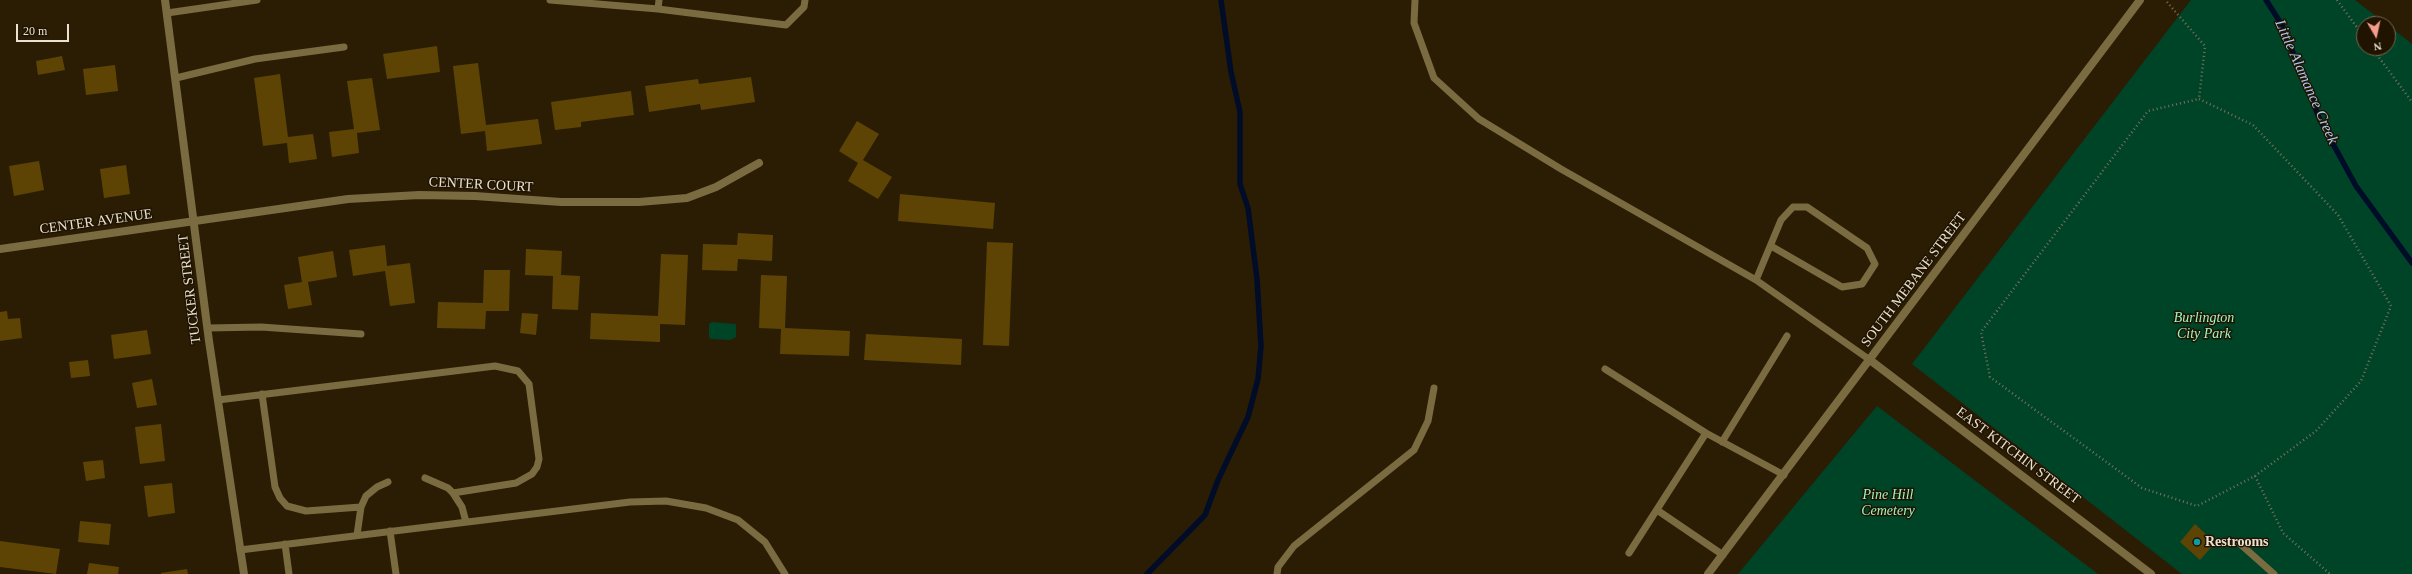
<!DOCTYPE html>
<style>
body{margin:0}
#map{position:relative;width:2412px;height:574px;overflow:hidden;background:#2a1d04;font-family:Georgia,serif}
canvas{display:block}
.north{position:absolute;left:2356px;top:16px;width:40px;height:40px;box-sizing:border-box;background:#201400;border:1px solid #706654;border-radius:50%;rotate:171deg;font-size:11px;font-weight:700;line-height:16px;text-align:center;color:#e9e1d2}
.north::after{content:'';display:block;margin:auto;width:14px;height:18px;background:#f49d8d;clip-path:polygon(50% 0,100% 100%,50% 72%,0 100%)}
.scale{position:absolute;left:16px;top:24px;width:53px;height:18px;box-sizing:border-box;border:2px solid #e9e1d2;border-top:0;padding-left:5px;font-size:12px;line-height:14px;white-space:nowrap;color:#e9e1d2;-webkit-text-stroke:3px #201400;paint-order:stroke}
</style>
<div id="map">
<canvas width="2412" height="574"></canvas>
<div class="north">N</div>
<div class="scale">20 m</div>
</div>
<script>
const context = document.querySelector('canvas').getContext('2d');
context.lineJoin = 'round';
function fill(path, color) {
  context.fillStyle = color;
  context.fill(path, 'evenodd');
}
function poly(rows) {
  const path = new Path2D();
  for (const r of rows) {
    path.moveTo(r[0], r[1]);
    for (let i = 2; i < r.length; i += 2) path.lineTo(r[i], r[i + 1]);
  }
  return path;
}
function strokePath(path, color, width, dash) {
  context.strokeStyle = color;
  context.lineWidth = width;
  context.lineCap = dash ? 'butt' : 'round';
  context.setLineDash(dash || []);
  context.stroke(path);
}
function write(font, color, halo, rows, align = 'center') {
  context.font = font + ' Georgia,serif';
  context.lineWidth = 3;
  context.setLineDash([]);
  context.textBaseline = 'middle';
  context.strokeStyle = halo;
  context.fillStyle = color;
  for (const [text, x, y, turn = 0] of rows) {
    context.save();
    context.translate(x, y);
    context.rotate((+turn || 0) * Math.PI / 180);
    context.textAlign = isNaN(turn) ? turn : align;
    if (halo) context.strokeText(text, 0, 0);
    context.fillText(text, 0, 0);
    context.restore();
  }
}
fill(poly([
 [2191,0,2355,0,2386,24,2364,24,2364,48,2388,48,2388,25,2412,44,2412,574,2182,574,1912,364],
 [712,322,736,324,736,337,730,340,711,339,709,337,709,324],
 [1877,406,2098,574,1738,574]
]), '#004428');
strokePath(poly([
 [2266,0,2282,25,2320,120,2356,186,2412,263],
 [1147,574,1205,515,1218,480,1248,417,1258,379,1261,346,1257,279,1248,208,1240,184,1240,112,1231,72,1221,0]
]), '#000c28', 5.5);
fill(poly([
 [437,46,440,72,387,79,383,54],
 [62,56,65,70,38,75,36,61],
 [478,63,486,125,538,119,542,144,487,151,485,131,461,134,453,66],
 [115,65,118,91,86,95,83,69],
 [280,74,288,137,313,134,317,159,289,163,287,143,263,146,254,78],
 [751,77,755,102,701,110,700,104,649,112,645,86,698,79,699,84],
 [372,78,380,130,357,133,359,153,332,157,329,132,354,129,347,81],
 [631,91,634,115,581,122,581,127,555,130,551,102],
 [857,121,879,134,863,160,892,177,878,199,848,181,858,163,839,151],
 [39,161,44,190,14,196,9,166],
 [126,165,130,194,104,198,100,169],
 [900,194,995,203,993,229,898,221],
 [738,233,773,235,772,261,738,259,737,271,702,270,703,244,737,245],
 [987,242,1013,243,1009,346,983,345],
 [385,245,387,266,410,263,415,303,390,306,385,271,353,276,349,250],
 [526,249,562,251,561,275,580,276,578,310,552,309,553,276,525,275],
 [333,251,337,277,308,282,312,305,288,309,284,285,302,282,298,257],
 [661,254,688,255,685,325,660,324,660,342,590,339,591,313,658,316],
 [484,270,510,270,509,311,486,311,485,329,437,328,438,302,483,303],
 [761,275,787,276,785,328,850,331,849,356,780,354,781,329,759,328],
 [7,311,8,319,20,318,22,338,0,341,0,312],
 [522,313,538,314,536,335,520,333],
 [147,330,151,354,114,359,111,335],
 [866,334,962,339,961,365,864,360],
 [88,360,90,376,71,378,69,362],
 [152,379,157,405,137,408,132,383],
 [161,424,165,461,140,464,135,427],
 [103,460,105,478,86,481,83,462],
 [172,483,175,513,148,517,144,486],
 [80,521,111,524,109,545,78,542],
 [2195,524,2215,543,2200,560,2180,542],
 [0,541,60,549,56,574,0,567],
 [89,563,119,567,118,574,87,574],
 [187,569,188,574,161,574,161,573]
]), '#5d4404');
strokePath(poly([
 [2337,0,2364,37],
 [2167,2,2205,46,2199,99],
 [2372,48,2412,102],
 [2199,99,2253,125,2338,215,2391,306,2361,381,2316,431,2255,476,2197,506,2142,488,1990,377,1981,332,2148,111,2199,99],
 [2255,476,2283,533,2330,574]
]), '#7b705b', 2.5, [1, 3]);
strokePath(poly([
 [550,0,658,9,659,0],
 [1415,0,1414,23,1434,78,1479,119,1561,169,1756,280,1870,360],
 [658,9,786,25,804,7,805,0],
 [167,13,257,0],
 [176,78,255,59,344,47],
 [1756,280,1781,220,1793,207,1807,207,1867,248,1875,264,1862,284,1842,287,1771,246],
 [208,328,261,327,361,334],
 [1605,369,1706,433,1784,475],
 [262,394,275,487,280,498,287,506,306,511,361,507],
 [218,400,495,366,518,371,529,384,539,459,537,467,532,474,516,483,453,493],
 [1722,442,1787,336],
 [425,478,448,488,453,493,462,507,466,522],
 [1657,510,1723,555],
 [390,531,396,574],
 [357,535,361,507,366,496,377,487,388,482],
 [2239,543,2274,574],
 [285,544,289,574],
 [240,550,630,502,666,501,706,508,738,520,765,542,785,574],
 [1629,553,1706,433],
 [1277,574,1278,567,1294,546,1414,450,1428,421,1434,388]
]), '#7b6b40', 7);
strokePath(poly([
 [0,249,348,199,419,195,475,196,561,202,639,202,687,198,716,187,759,163],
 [1870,360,2151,574]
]), '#7b6b40', 8);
strokePath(poly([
 [165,0,209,341,244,574],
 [1708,574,2140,0]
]), '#7b6b40', 8);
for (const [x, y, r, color] of [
 [2197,542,4,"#0f9aa8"]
]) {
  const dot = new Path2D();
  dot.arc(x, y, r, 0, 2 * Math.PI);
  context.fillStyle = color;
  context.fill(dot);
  strokePath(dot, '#201400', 1.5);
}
write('14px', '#e9e1d2', '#201400', [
 ["CENTER COURT",481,185,3],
 ["CENTER AVENUE",96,222,-8],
 ["SOUTH MEBANE STREET",1914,280,-53],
 ["TUCKER STREET",190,289,-97],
 ["EAST KITCHIN STREET",2018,456,37]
]);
write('italic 14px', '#9cf5c3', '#201400', [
 ["Burlington",2204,318],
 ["City Park",2204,334],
 ["Pine Hill",1888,495],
 ["Cemetery",1888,511]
]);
write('bold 14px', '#e9e1d2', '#201400', [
 ["Restrooms",2205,542]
], 'left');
write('italic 15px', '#acccf4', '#201400', [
 ["Little Alamance Creek",2306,82,66]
]);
</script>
